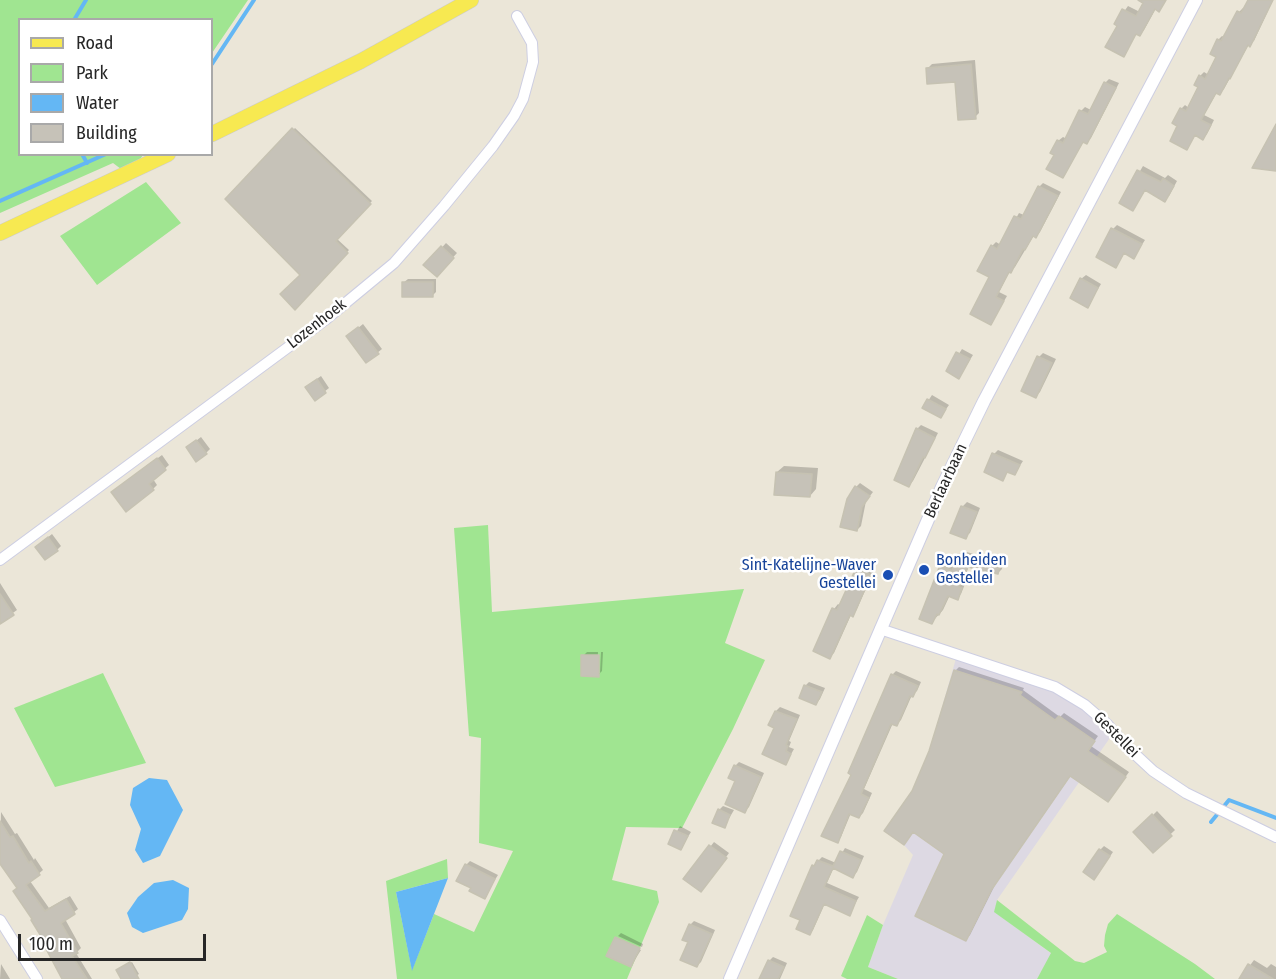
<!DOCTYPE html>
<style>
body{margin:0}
#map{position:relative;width:1276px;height:979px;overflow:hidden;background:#ebe6d8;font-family:"Fira Sans Condensed",sans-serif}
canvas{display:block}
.legend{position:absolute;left:18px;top:18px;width:195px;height:138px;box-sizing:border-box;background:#fff;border:2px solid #a9a9a9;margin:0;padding:8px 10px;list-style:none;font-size:18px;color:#272727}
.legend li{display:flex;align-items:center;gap:12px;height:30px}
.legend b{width:30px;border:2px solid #a9a9a9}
.scale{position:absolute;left:18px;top:934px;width:188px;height:27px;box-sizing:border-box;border:3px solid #272727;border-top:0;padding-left:8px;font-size:18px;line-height:21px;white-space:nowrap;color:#272727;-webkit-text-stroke:4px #fff;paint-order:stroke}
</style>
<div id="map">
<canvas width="1276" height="979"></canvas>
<ul class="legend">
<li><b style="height:8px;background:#f7e951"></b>Road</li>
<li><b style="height:16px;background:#a0e591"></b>Park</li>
<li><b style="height:16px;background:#64b7f4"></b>Water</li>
<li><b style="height:16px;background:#c6c2b8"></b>Building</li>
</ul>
<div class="scale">100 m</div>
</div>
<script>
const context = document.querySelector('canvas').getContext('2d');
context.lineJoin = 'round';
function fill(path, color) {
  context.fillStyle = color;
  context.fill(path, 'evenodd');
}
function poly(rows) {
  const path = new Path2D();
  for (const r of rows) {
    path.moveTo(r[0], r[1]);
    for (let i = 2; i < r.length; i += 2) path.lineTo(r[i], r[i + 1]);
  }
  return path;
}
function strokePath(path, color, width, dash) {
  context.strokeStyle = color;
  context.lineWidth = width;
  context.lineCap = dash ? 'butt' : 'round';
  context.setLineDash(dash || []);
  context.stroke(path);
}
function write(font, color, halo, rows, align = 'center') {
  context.font = font + ' "Fira Sans Condensed",sans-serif';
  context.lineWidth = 5;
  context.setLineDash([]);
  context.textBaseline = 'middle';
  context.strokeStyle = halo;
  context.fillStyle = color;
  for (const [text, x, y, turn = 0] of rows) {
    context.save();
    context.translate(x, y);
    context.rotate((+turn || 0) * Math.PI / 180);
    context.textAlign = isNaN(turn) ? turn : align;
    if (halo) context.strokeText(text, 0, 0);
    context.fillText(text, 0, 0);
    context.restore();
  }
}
fill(poly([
 [957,655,1055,687,1114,732,997,900,995,912,1052,954,1037,979,898,979,868,967,883,925,913,855,904,845,884,831,912,791,930,749]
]), '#ddd9e3');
fill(poly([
 [0,0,248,0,212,53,212,20,20,20,20,154,143,155,129,175,113,163,0,213],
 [146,182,181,223,97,285,60,236],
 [488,525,492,612,744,589,725,643,765,660,733,729,682,828,626,827,612,880,657,891,659,902,627,979,397,979,386,881,447,859,448,878,396,892,412,970,434,914,474,932,513,851,479,843,481,738,469,736,454,528],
 [103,673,146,763,55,787,14,708],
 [997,900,1075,961,1084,963,1107,952,1104,946,1105,935,1108,924,1117,914,1195,964,1215,979,1037,979,1051,953,994,912],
 [867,915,883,925,868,967,898,979,847,979,841,976]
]), '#a0e591');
fill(poly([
 [149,778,167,780,183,810,160,856,143,863,135,850,141,829,130,805,133,788],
 [448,878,434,914,412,971,396,892],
 [173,880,189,888,188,909,182,920,143,933,132,927,127,913,138,897,154,883]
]), '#64b7f4');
fill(poly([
 [1147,0,1166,0,1159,10,1156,8,1144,30,1140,34,1137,33,1123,55,1119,25,1116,23,1128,6,1140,12],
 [1250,0,1273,0,1254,41,1249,44,1224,89,1220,93,1217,92,1204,115,1214,120,1207,134,1203,138,1196,134,1187,148,1179,126,1181,109,1185,105,1189,108,1201,87,1200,76,1204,72,1209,75,1218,56,1218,40,1222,36,1224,37,1239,12,1243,8,1245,9],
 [975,60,979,113,975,117,956,80,928,68,932,64],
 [1109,79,1119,83,1091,138,1087,142,1084,140,1063,176,1056,154,1058,141,1063,137,1067,139,1081,111,1085,107,1091,110,1105,83],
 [295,128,372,201,336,238,349,250,295,308,302,275,227,199],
 [1143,166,1165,178,1168,175,1177,181,1169,196,1146,189,1133,209,1121,203],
 [1043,183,1061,192,1040,232,1036,236,1034,235,1015,267,1010,271,999,292,1007,296,991,323,992,246,996,242,1001,245,1019,213,1024,215,1039,187],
 [1117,225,1145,240,1134,257,1125,252,1116,266,1113,229],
 [446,243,457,253,437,275,426,265],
 [1086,275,1101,284,1088,306,1081,279],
 [408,279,436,279,436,292,432,296,403,283],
 [363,324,382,349,367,361,352,333],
 [962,349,973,355,959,377,948,371],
 [1043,353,1056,359,1040,392,1036,396,1023,391,1039,357],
 [321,376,329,388,315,399,311,383],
 [932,395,949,405,941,416,924,407],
 [921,425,938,433,913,481,909,485,917,429],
 [201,437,210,449,206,453,192,444],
 [998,450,1023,461,1015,473,1009,471,1002,479,994,454],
 [162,455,169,465,153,479,157,485,153,489,117,488],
 [784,466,818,468,816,489,810,496,777,472],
 [860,483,873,492,866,501,861,526,857,530,856,487],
 [967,502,980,508,970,533,965,537,962,507],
 [52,534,61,546,57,550,41,543],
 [963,551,1003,562,1002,569,998,573,969,566,962,583,965,584,961,594,957,598,950,595,943,610,932,622,941,566,946,562,955,566,959,555],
 [861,565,874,571,856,611,851,615,834,653,830,657,815,650,834,609,838,604,841,606,857,569],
 [0,583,17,610,0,622],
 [587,652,598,652,597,673,600,673,598,675,583,656],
 [601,652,603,652,602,671,600,673],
 [959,667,1024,688,1023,690,1060,717,1064,713,1098,736,1091,746,1129,772,1112,796,1071,775,996,883,970,935,966,939,946,853,914,831,904,843,913,792,931,751,955,671],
 [896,671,921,682,917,691,912,695,901,720,897,724,893,723,864,789,872,793,863,813,859,817,851,813,841,837,837,841,854,774,892,675],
 [809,682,825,688,820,699,816,704,805,686],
 [780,707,800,715,789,741,791,742,789,747,794,749,786,763,776,727,770,725,776,711],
 [739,762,764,773,749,807,745,811,735,766],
 [723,806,734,810,724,827,719,810],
 [1157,811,1175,830,1153,851,1136,832],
 [1,812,15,834,17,833,34,860,35,858,43,870,30,881,49,908,70,896,78,909,65,919,81,948,76,953,92,979,65,979,19,888,0,861],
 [680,826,691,832,681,848,670,843],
 [714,842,729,853,705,886,685,879],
 [1104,846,1113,852,1098,874,1100,850],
 [845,848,864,856,857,872,853,876,834,867,827,883,859,897,849,914,825,903,813,930,810,933,801,920,813,866,822,857,836,863],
 [470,861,498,875,484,897,466,865],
 [694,921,715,930,701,962,697,966,690,941,690,925],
 [621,933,643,944,642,947,618,936],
 [616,939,641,950,631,966],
 [773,957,787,963,780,979,761,979,769,961],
 [1254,960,1267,968,1271,964,1276,967,1276,979,1240,979],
 [132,962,139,974,131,979,122,979,119,969],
 [1,964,10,979,0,979]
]), '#0003');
strokePath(poly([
 [74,20,86,0],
 [212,64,254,0],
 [82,154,87,163],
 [0,201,106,154],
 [1211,822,1229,800,1276,818]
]), '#64b7f4', 4);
const building = poly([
 [1138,0,1166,0,1159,12,1155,9,1140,36,1136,34,1124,57,1105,47,1117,26,1114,24,1122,9,1136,16,1143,3,1138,0],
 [1248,0,1273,0,1250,47,1248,45,1230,79,1229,78,1220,95,1216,93,1201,120,1211,125,1203,140,1195,135,1187,150,1170,141,1177,126,1172,123,1180,108,1186,111,1198,87,1194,85,1199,75,1205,79,1216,57,1210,54,1217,39,1221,41,1237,11,1241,13,1248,0],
 [971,64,976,119,958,120,955,82,927,84,926,68,971,64],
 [1104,82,1116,88,1087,144,1083,142,1063,178,1046,169,1054,155,1050,153,1057,140,1063,143,1079,110,1088,114,1104,82],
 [1276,124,1276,171,1252,168,1276,124],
 [292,128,371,204,336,241,348,253,295,310,280,294,300,275,225,199,292,128],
 [1137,170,1161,182,1163,178,1174,186,1165,202,1145,190,1133,211,1119,203,1137,170],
 [1038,186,1058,196,1036,238,1033,236,1025,250,1023,249,1011,273,1009,272,996,297,1004,301,991,325,970,314,989,277,977,271,991,245,997,249,1014,216,1021,219,1038,186],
 [1111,228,1142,244,1134,259,1124,253,1116,268,1096,257,1111,228],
 [441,246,454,258,437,277,423,265,441,246],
 [1080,278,1098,288,1088,308,1070,298,1080,278],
 [402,282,433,282,433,297,402,297,402,282],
 [358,327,379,354,366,363,346,336,358,327],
 [956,352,970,359,959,379,946,371,956,352],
 [1037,356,1052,363,1036,398,1021,391,1037,356],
 [317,379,326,393,315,401,305,387,317,379],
 [927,399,946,409,941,418,922,408,927,399],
 [916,428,935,438,925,458,923,457,909,487,894,480,916,428],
 [196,440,207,454,196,462,186,447,196,440],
 [992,453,1020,465,1015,475,1007,472,1003,481,984,472,992,453],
 [157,458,166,470,149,484,154,490,126,512,111,492,157,458],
 [776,472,812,474,810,497,774,495,776,472],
 [855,486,870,496,862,507,857,531,840,527,847,499,855,486],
 [961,506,977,512,966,539,950,533,961,506],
 [48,537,58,551,45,560,35,547,48,537],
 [958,554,1000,566,998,574,968,567,959,587,962,588,958,600,948,596,939,615,937,614,932,624,919,619,940,565,952,571,958,554],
 [856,568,871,575,853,617,850,615,830,659,813,651,832,608,837,610,856,568],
 [0,594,14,615,0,624,0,594],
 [581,655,599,655,599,677,581,676,581,655],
 [954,670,1022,692,1020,695,1055,720,1059,716,1095,741,1088,751,1126,777,1108,802,1070,776,992,889,966,941,915,916,944,854,913,832,904,845,884,831,912,791,929,751,954,670],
 [891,674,918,686,913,697,910,696,897,726,891,724,861,794,869,798,859,818,849,814,838,843,821,836,851,775,848,773,891,674],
 [804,685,822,692,816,705,799,698,804,685],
 [775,711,797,719,786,745,788,746,786,751,791,754,786,765,762,754,774,728,768,725,775,711],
 [734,765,761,777,745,813,725,804,735,781,728,778,734,765],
 [718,809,730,815,725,828,712,823,718,809],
 [1152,814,1172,836,1153,853,1133,832,1152,814],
 [0,821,10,837,13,836,29,863,31,861,40,875,26,885,45,911,66,899,75,914,61,923,78,953,72,956,87,979,62,979,45,947,47,946,31,920,32,919,13,891,17,888,0,864,0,821],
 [674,830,688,836,681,850,668,844,674,830],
 [709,845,727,858,701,892,683,879,709,845],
 [1099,849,1110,856,1094,880,1083,872,1099,849],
 [840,851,861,860,853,878,833,868,824,887,856,901,850,916,824,904,810,935,796,929,800,920,790,916,812,865,814,866,817,860,833,866,840,851],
 [465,864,495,879,485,899,469,891,471,888,456,881,465,864],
 [689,924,712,934,697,967,680,960,688,942,682,940,689,924],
 [615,937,640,948,631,967,606,956,615,937],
 [768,960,784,967,778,979,759,979,768,960],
 [130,962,139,979,121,979,116,970,130,962],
 [1248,964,1273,979,1239,979,1248,964]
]);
fill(building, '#c6c2b8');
strokePath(building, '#c6c2b2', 1.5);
const minor = poly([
 [0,560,325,320,394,263,444,206,493,146,514,116,523,99,533,62,532,43,517,16],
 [880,629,1055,687,1085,705,1107,724,1125,745,1153,771,1186,793,1276,837],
 [0,920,37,979]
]);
const tertiary = poly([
 [730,979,942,487,984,401,1196,0]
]);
const primary = poly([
 [212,134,361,61,471,0],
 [0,233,168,154]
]);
strokePath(minor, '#cdcee2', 12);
strokePath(tertiary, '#cdcee2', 14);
strokePath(primary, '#cbcbcb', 16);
strokePath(minor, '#fff', 10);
strokePath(tertiary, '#fff', 12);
strokePath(primary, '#f7e951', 15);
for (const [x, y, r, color] of [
 [924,570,6,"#1a4fb4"],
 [888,575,6,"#1a4fb4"]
]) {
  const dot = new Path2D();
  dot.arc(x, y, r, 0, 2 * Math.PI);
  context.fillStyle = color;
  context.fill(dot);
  strokePath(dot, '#fff', 2);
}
write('16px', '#272727', '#fff', [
 ["Lozenhoek",317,324,-38],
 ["Berlaarbaan",946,481,-65],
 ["Gestellei",1116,735,45]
]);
write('16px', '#164399', '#fff', [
 ["Bonheiden",936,561],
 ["Gestellei",936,579],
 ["Sint-Katelijne-Waver",876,566,"right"],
 ["Gestellei",876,584,"right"]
], 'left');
</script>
